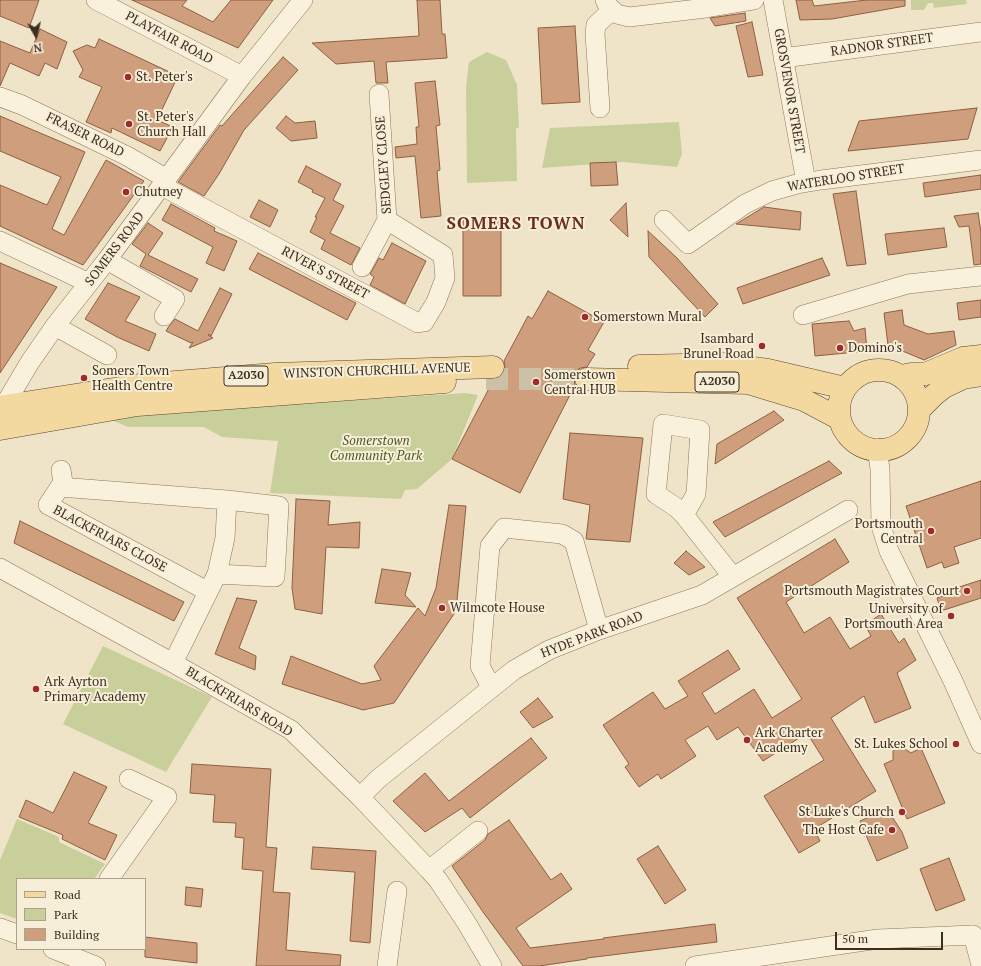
<!DOCTYPE html>
<style>
body{margin:0}
#map{position:relative;width:981px;height:966px;overflow:hidden;background:#f0e4c8;font-family:"PT Serif",serif}
canvas{display:block}
.legend{position:absolute;left:16px;top:878px;width:130px;height:72px;box-sizing:border-box;background:#f7eed8;border:1px solid #ada18e;margin:0;padding:5px 7px;list-style:none;font-size:12px;color:#3d2e20}
.legend li{display:flex;align-items:center;gap:8px;height:20px}
.legend b{width:20px;border:1px solid #ada18e}
.north{position:absolute;left:16px;top:16px;width:40px;height:40px;-webkit-text-stroke:3px #f7eed8;paint-order:stroke;rotate:172deg;font-size:11px;font-weight:700;line-height:16px;text-align:center;color:#3d2e20}
.north::after{content:'';display:block;margin:auto;width:14px;height:18px;background:#3d2e20;clip-path:polygon(50% 0,100% 100%,50% 72%,0 100%)}
.scale{position:absolute;left:835px;top:932px;width:108px;height:18px;box-sizing:border-box;border:2px solid #3d2e20;border-top:0;padding-left:5px;font-size:12px;line-height:14px;white-space:nowrap;color:#3d2e20;-webkit-text-stroke:3px #f7eed8;paint-order:stroke}
</style>
<div id="map">
<canvas width="981" height="966"></canvas>
<ul class="legend">
<li><b style="height:5px;background:#f3d9a0"></b>Road</li>
<li><b style="height:11px;background:#c9cf9b"></b>Park</li>
<li><b style="height:11px;background:#cf9f7d"></b>Building</li>
</ul>
<div class="north">N</div>
<div class="scale">50 m</div>
</div>
<script>
const context = document.querySelector('canvas').getContext('2d');
context.lineJoin = 'round';
function fill(path, color) {
  context.fillStyle = color;
  context.fill(path, 'evenodd');
}
function poly(rows) {
  const path = new Path2D();
  for (const r of rows) {
    if (r.length === 3) {
      path.moveTo(r[0] + r[2], r[1]);
      path.arc(r[0], r[1], r[2], 0, 2 * Math.PI);
      continue;
    }
    path.moveTo(r[0], r[1]);
    for (let i = 2; i < r.length; i += 2) path.lineTo(r[i], r[i + 1]);
  }
  return path;
}
function strokePath(path, color, width, dash) {
  context.strokeStyle = color;
  context.lineWidth = width;
  context.lineCap = dash ? 'butt' : 'round';
  context.setLineDash(dash || []);
  context.stroke(path);
}
function write(font, color, halo, rows, align = 'center') {
  context.font = font + ' "PT Serif",serif';
  context.lineWidth = 4;
  context.setLineDash([]);
  context.textBaseline = 'middle';
  context.strokeStyle = halo;
  context.fillStyle = color;
  for (const [text, x, y, turn = 0] of rows) {
    context.save();
    context.translate(x, y);
    context.rotate((+turn || 0) * Math.PI / 180);
    context.textAlign = isNaN(turn) ? turn : align;
    if (halo) context.strokeText(text, 0, 0);
    context.fillText(text, 0, 0);
    context.restore();
  }
}
fill(poly([
 [911,0,966,0,967,4,934,8,933,3,928,3,924,10,911,10],
 [487,52,506,60,517,85,519,128,516,128,517,181,467,183,466,86,469,62],
 [679,122,682,154,677,167,623,162,542,168,550,128],
 [465,393,478,395,452,459,417,489,405,490,401,499,270,493,278,441,222,437,204,427,128,427,105,417],
 [103,646,212,697,166,772,63,724],
 [17,819,59,837,59,842,105,864,94,879,17,879,17,919,0,913,0,860]
]), '#c9cf9b');
const building = poly([
 [0,0,39,0,29,28,0,16,0,0],
 [132,0,187,0,182,6,213,22,231,0,273,0,238,48,132,0],
 [417,0,440,0,442,34,445,34,447,58,386,62,388,83,376,83,374,61,336,64,312,43,419,36,417,0],
 [796,0,812,0,814,6,867,0,905,0,905,6,832,19,800,20,796,0],
 [745,13,746,21,715,26,710,18,745,13],
 [752,22,763,75,748,77,736,26,752,22],
 [575,26,580,102,542,104,538,28,575,26],
 [40,29,67,42,57,69,45,63,39,76,10,63,0,86,0,41,30,53,40,29],
 [99,39,178,76,157,120,173,127,160,151,112,128,111,133,86,122,102,87,79,77,83,70,73,51,87,45,95,48,99,39],
 [283,57,298,70,244,130,219,174,204,196,178,182,220,125,222,126,283,57],
 [435,81,440,125,436,126,440,170,437,171,441,216,421,218,415,156,396,158,395,147,417,144,416,127,419,127,415,83,435,81],
 [977,108,968,139,848,151,859,121,977,108],
 [0,116,85,152,52,229,64,235,106,160,144,181,83,265,0,226,0,185,47,205,61,177,0,151,0,116],
 [286,116,295,123,315,121,317,138,291,141,276,128,286,116],
 [616,162,618,185,591,186,590,163,616,162],
 [306,166,341,184,333,200,344,206,330,233,360,248,351,265,321,249,325,240,310,232,317,217,315,217,325,198,312,192,313,190,298,182,306,166],
 [981,175,981,189,925,197,923,183,981,175],
 [856,191,866,264,847,266,833,194,856,191],
 [259,200,278,210,270,227,250,217,259,200],
 [626,203,628,237,610,220,626,203],
 [171,204,215,228,214,231,237,241,224,271,206,263,213,247,162,220,171,204],
 [764,207,801,212,800,230,736,224,764,207],
 [978,213,981,232,981,264,974,265,969,226,959,227,954,216,978,213],
 [463,221,501,221,501,296,463,296,463,221],
 [148,223,163,233,148,255,198,279,191,292,140,266,146,254,132,244,148,223],
 [944,228,947,247,888,255,885,234,944,228],
 [648,231,676,257,718,304,705,317,649,257,648,231],
 [392,243,426,261,405,304,370,285,374,277,370,274,379,258,383,260,392,243],
 [258,253,356,303,347,320,249,269,258,253],
 [822,258,830,275,743,304,737,288,822,258],
 [0,263,57,287,0,373,0,263],
 [108,283,140,297,125,321,156,334,149,351,117,337,85,319,108,283],
 [220,288,232,294,211,336,209,334,208,335,213,338,189,348,193,342,191,343,166,331,169,326,175,319,198,331,220,288],
 [548,291,604,322,588,350,595,354,587,367,580,368,575,373,574,379,575,385,520,493,452,459,494,379,500,377,504,373,505,367,504,361,528,316,532,319,548,291],
 [981,300,981,317,959,320,957,303,981,300],
 [902,310,904,325,928,334,954,331,956,345,924,360,888,345,884,313,902,310],
 [849,321,854,331,865,328,867,351,815,356,812,324,849,321],
 [774,411,784,420,715,464,717,444,774,411],
 [570,433,643,438,630,542,586,539,590,505,563,499,570,433],
 [829,461,842,473,725,537,713,522,829,461],
 [981,481,981,538,954,547,959,563,944,568,942,562,927,568,906,506,981,481],
 [296,499,330,501,328,525,360,522,359,548,326,547,322,614,295,609,292,588,296,499],
 [449,505,466,506,456,611,394,703,363,710,282,684,291,656,362,684,381,680,374,666,418,608,425,616,436,588,449,505],
 [20,521,184,602,174,621,14,543,20,521],
 [835,539,849,562,786,602,804,633,830,617,850,649,871,636,865,625,881,614,899,643,904,638,916,660,897,673,911,708,875,723,864,696,831,718,876,791,814,829,820,841,799,853,764,796,824,760,807,733,763,761,738,727,717,740,708,726,685,740,696,756,661,779,658,774,639,787,625,767,629,764,603,725,653,692,665,709,688,696,678,681,728,650,740,669,702,693,715,714,754,689,772,718,802,699,737,598,835,539],
 [686,551,705,567,689,575,674,563,686,551],
 [382,569,411,573,405,595,416,607,375,603,382,569],
 [981,580,981,598,941,611,937,598,954,592,953,589,981,580],
 [237,598,257,601,239,648,256,656,255,670,215,654,237,598],
 [538,698,553,717,533,728,520,712,538,698],
 [531,738,547,758,470,818,462,808,425,832,393,801,425,773,449,801,531,738],
 [896,747,902,747,911,753,921,748,945,803,907,819,884,764,893,760,893,751,896,747],
 [192,764,271,769,266,847,277,848,273,892,290,893,286,950,341,955,340,966,256,966,263,871,242,869,244,838,235,837,236,823,213,822,215,795,190,793,192,764],
 [74,772,107,787,88,823,117,835,105,860,62,839,63,835,19,817,26,800,53,813,74,772],
 [887,809,902,832,908,848,877,861,860,821,887,809],
 [509,820,551,880,561,873,572,889,516,928,530,948,604,939,603,938,715,924,717,942,587,958,587,959,539,966,523,966,483,912,452,866,485,840,488,834,509,820],
 [658,846,686,890,665,904,637,859,658,846],
 [313,847,376,851,370,943,350,941,355,872,311,869,313,847],
 [949,858,965,900,936,911,920,869,949,858],
 [186,887,203,889,201,907,185,905,186,887],
 [145,937,197,943,197,963,145,957,145,937]
]);
fill(building, '#cf9f7d');
strokePath(building, '#8d5f41', 1);
strokePath(poly([
 [486,379,586,379]
]), '#ccc0a6', 22, [22, 11]);
const minor = poly([
 [96,0,242,76],
 [605,0,608,6,617,14,629,17,706,8,754,0],
 [773,0,806,182],
 [783,58,981,32],
 [0,97,22,105,127,156,167,179],
 [600,108,595,34,596,25,612,10],
 [162,186,418,323,424,322,436,302,445,278,443,255,387,220,379,94],
 [664,220,688,244,745,204,772,191,797,184,821,180,981,160],
 [0,241,89,283],
 [107,260,175,299,164,316],
 [362,267,387,220],
 [803,315,908,284,981,276],
 [55,326,107,355],
 [4,406,30,362,55,326,107,260,242,76,303,0],
 [877,448,880,469,881,526,889,551,953,681,981,744],
 [61,470,63,482,48,505,207,591],
 [60,487,227,500],
 [684,515,696,494,700,430,663,424,656,494,677,508,684,515,733,577],
 [0,568,173,663,291,730,360,797,429,870,438,880,466,922,492,966],
 [173,663,217,574,225,538,227,500,279,506,275,577,217,574],
 [491,687,480,666,490,546,504,528,562,534,574,541,599,630],
 [360,797,378,779,514,670,549,650,599,630,702,595,848,510],
 [429,870,478,831],
 [109,879,167,797,129,779],
 [0,928,17,934],
 [973,935,981,965],
 [53,949,96,966],
 [387,966,397,891],
 [695,966,878,939,973,935]
]);
const major = poly([
 [639,366,724,364,768,370,845,388],
 [879,410,40],
 [902,376,911,374,925,374,963,358,981,356],
 [586,379,748,383,804,400,840,419],
 [0,407,139,385,275,374,493,367],
 [920,409,934,395,944,387,963,378,981,375],
 [0,429,137,405,445,382]
]);
strokePath(minor, '#8d765c', 20);
strokePath(major, '#5b4430', 23);
strokePath(minor, '#faf1dc', 19);
strokePath(major, '#f3d9a0', 22);
for (const [x, y, r, color] of [
 [128,77,4,"#9e2a2b"],
 [129,124,4,"#9e2a2b"],
 [126,192,4,"#9e2a2b"],
 [585,317,4,"#9e2a2b"],
 [762,346,4,"#9e2a2b"],
 [840,348,4,"#9e2a2b"],
 [84,378,4,"#9e2a2b"],
 [536,382,4,"#9e2a2b"],
 [931,531,4,"#9e2a2b"],
 [967,591,4,"#9e2a2b"],
 [442,608,4,"#9e2a2b"],
 [951,616,4,"#9e2a2b"],
 [36,689,4,"#9e2a2b"],
 [747,740,4,"#9e2a2b"],
 [956,744,4,"#9e2a2b"],
 [902,812,4,"#9e2a2b"],
 [892,830,4,"#9e2a2b"]
]) {
  const dot = new Path2D();
  dot.arc(x, y, r, 0, 2 * Math.PI);
  context.fillStyle = color;
  context.fill(dot);
  strokePath(dot, '#f7eed8', 1.5);
}
for (const [x, y, w] of [
 [246,376,44],
 [717,382,44]
]) {
  const box = new Path2D();
  box.roundRect(x - w / 2, y - 10, w, 20, 3);
  context.fillStyle = '#f7eed8';
  context.fill(box);
  strokePath(box, '#3d2e20', 1);
}
write('bold 12px', '#3d2e20', null, [
 ["A2030",246,376],
 ["A2030",717,382]
]);
write('13px', '#3d2e20', '#f7eed8', [
 ["PLAYFAIR ROAD",169,38,28],
 ["RADNOR STREET",882,45,-8],
 ["GROSVENOR STREET",789,91,80],
 ["FRASER ROAD",85,135,26],
 ["SEDGLEY CLOSE",384,165,-94],
 ["WATERLOO STREET",846,178,-9],
 ["SOMERS ROAD",115,249,-53],
 ["RIVER'S STREET",325,273,28],
 ["WINSTON CHURCHILL AVENUE",377,371,-2],
 ["BLACKFRIARS CLOSE",110,539,28],
 ["HYDE PARK ROAD",592,635,-21],
 ["BLACKFRIARS ROAD",239,702,31]
]);
write('13px', '#3d2e20', '#f7eed8', [
 ["St. Peter's",136,77],
 ["St. Peter's",137,117],
 ["Church Hall",137,132],
 ["Chutney",134,192],
 ["Somerstown Mural",593,317],
 ["Isambard",754,339,"right"],
 ["Brunel Road",754,354,"right"],
 ["Domino's",848,348],
 ["Somers Town",92,371],
 ["Health Centre",92,386],
 ["Somerstown",544,375],
 ["Central HUB",544,390],
 ["Portsmouth",923,524,"right"],
 ["Central",923,539,"right"],
 ["Portsmouth Magistrates Court",959,591,"right"],
 ["Wilmcote House",450,608],
 ["University of",943,609,"right"],
 ["Portsmouth Area",943,624,"right"],
 ["Ark Ayrton",44,682],
 ["Primary Academy",44,697],
 ["Ark Charter",755,733],
 ["Academy",755,748],
 ["St. Lukes School",948,744,"right"],
 ["St Luke's Church",894,812,"right"],
 ["The Host Cafe",884,830,"right"]
], 'left');
write('italic 13px', '#4d5a26', '#f7eed8', [
 ["Somerstown",376,441],
 ["Community Park",376,456]
]);
context.letterSpacing = '1px';
write('bold 17px', '#6b2e1e', '#f7eed8', [
 ["SOMERS TOWN",516,224]
]);
context.letterSpacing = '0px';
</script>
